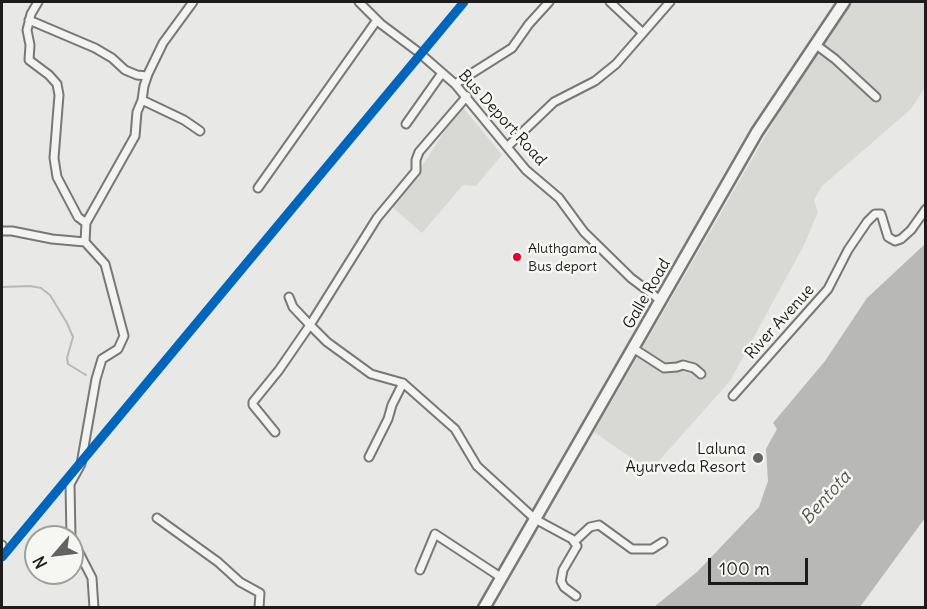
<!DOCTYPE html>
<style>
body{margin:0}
#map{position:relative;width:927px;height:609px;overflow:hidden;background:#e8e8e6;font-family:Delius,sans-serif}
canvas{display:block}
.frame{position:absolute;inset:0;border:3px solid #1c1c1c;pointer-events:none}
.north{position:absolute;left:24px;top:525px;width:60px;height:60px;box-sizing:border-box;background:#f6f6f2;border:2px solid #9f9f9c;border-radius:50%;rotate:242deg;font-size:16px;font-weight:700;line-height:24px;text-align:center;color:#1c1c1c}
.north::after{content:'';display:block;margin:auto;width:21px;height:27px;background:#636363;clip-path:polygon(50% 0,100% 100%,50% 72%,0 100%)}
.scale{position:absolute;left:708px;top:558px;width:100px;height:27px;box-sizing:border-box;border:3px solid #1c1c1c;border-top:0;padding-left:8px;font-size:18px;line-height:21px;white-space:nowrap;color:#1c1c1c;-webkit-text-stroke:4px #f6f6f2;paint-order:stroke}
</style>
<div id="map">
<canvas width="927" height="609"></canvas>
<div class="frame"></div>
<div class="north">N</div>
<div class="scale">100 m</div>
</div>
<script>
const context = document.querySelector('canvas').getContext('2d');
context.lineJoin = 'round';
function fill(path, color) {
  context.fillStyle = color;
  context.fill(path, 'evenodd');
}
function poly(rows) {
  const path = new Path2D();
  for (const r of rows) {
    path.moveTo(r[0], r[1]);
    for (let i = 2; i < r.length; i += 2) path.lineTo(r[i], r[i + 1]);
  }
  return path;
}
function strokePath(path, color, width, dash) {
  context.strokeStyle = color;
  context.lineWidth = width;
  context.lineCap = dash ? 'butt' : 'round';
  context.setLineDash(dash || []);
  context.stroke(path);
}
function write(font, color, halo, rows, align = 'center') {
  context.font = font + ' Delius,sans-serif';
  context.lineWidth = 5;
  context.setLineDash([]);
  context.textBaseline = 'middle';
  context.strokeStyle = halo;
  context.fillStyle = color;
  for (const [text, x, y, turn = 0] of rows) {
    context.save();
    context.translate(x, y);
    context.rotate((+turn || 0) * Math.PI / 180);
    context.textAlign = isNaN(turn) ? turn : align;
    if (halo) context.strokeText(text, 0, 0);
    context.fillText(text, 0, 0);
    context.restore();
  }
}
fill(poly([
 [851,2,925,2,925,88,910,110,822,186,814,200,818,212,804,245,730,381,650,471,594,432,791,92],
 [461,105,502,155,476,186,463,185,422,233,391,206,419,171]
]), '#d8d8d5');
fill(poly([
 [925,244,925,518,860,607,654,607,697,572,759,507,768,481,766,449,777,429,773,423,825,361,867,298]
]), '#b8b8b6');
strokePath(poly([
 [2,287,30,286,41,288,50,295,67,323,73,337,67,358,68,364,86,375]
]), '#b8b8b6', 2);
const minor = poly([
 [38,2,31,14,27,30,30,45,29,60,49,75,57,84,59,95,54,158,57,177,78,217,86,223],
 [359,2,381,24,417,51],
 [610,2,643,33],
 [29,20,95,48,112,58,125,70,137,75,147,76],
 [815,44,835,59,876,97],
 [424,57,455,84,526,170,559,198,584,232,631,278,660,300],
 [455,84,512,48,529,24,549,2],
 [467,96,419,152,416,160,416,171,377,218,310,325,327,342,371,374,403,383,455,429,477,466,535,519,572,539,577,546,563,570,561,581,564,587,576,596],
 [142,100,184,120,200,131],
 [406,124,442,73],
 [507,147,554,102,595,81,616,64,670,2],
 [258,188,377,20],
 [2,231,12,231,52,239,85,242,105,264,124,336,118,349,102,359,96,379,81,464,70,484,71,537],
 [85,242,86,223,135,136,137,112,142,100,144,86,148,74,163,43,193,2],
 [633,348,664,368,677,367,683,365,694,368,701,374],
 [733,396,828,289,848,250,867,222,875,214,881,214,888,237,895,241,901,239,911,230,926,209],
 [275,432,253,405,253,402,279,370,310,325,293,307,289,297],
 [369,457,388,419,392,405,403,383],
 [157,518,218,562,240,582,260,593,259,608],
 [72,539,92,578,94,608],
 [574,542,590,527,599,525,632,549,652,549,663,542],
 [2,545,2,548],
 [420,570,435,534,502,578]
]);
const trunk = poly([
 [484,608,757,132,844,2]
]);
strokePath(minor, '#787877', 11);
strokePath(trunk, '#787877', 15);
strokePath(minor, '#f3f3f1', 7);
strokePath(trunk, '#f3f3f1', 10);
strokePath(poly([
 [2,557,464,2]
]), '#0065bd', 9);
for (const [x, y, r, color] of [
 [517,257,5,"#e4002b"],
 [758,458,6,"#636363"]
]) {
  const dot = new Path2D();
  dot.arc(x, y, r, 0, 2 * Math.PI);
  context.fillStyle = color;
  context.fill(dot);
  strokePath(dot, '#f6f6f2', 2);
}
write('14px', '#1c1c1c', '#f6f6f2', [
 ["Aluthgama",528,249],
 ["Bus deport",528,267]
], 'left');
write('16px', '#1c1c1c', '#f6f6f2', [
 ["Bus Deport Road",502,118,48],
 ["Galle Road",647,294,-60],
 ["River Avenue",780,322,-48]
]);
write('16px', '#1c1c1c', '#f6f6f2', [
 ["Laluna",746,449],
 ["Ayurveda Resort",746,467]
], 'right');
write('italic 18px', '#525251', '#f6f6f2', [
 ["Bentota",826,498,-48]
]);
</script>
